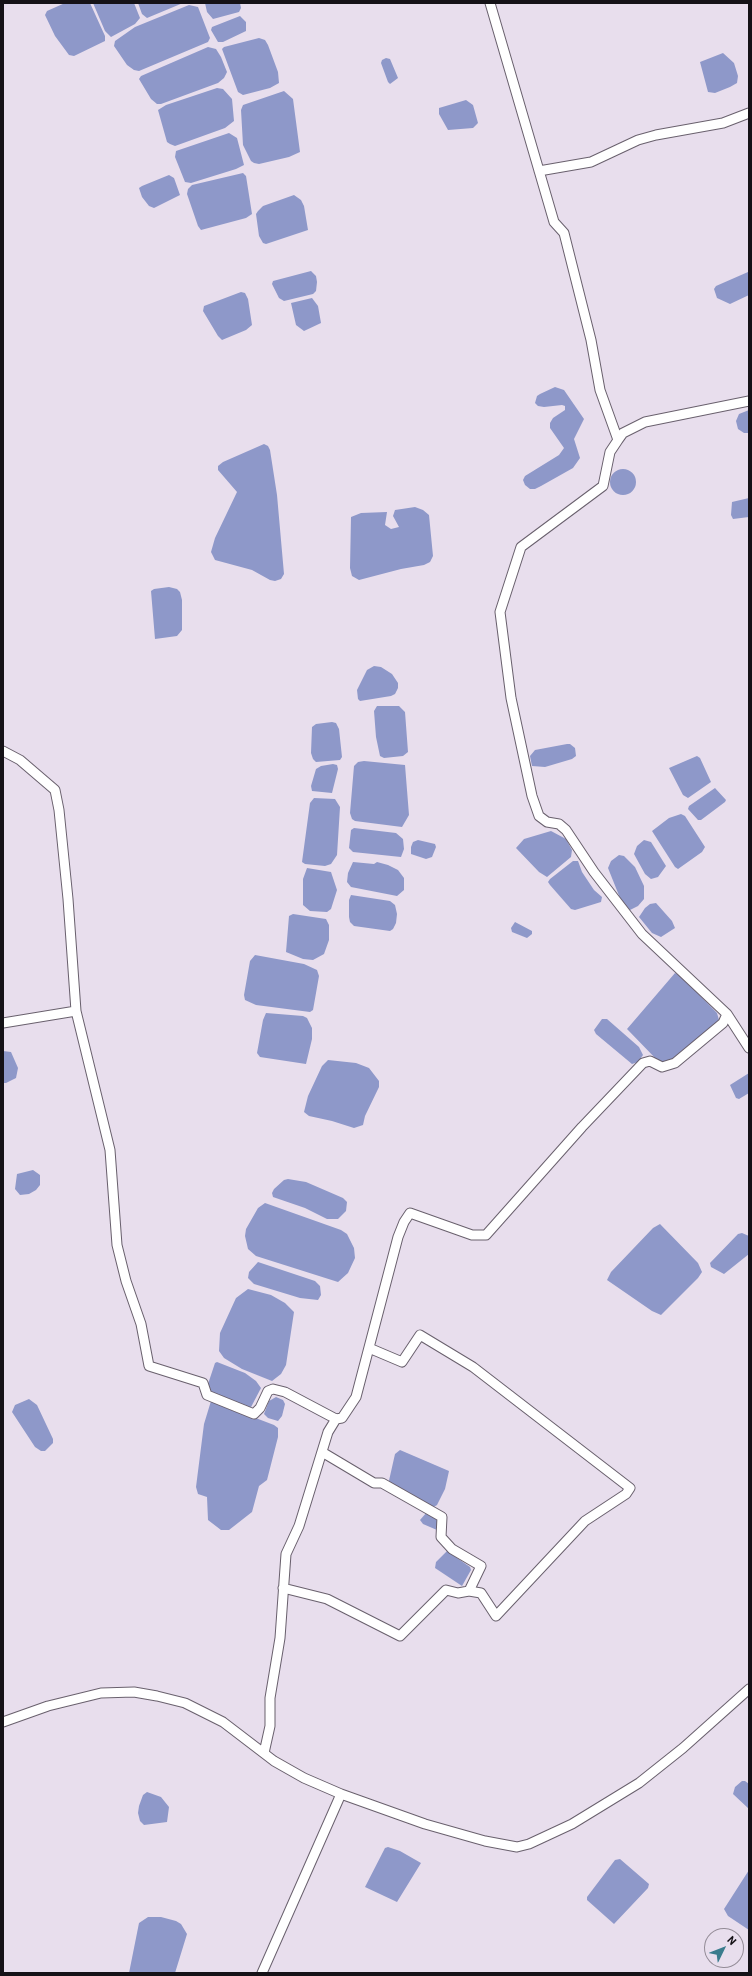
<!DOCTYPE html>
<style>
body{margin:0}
#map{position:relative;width:752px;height:1976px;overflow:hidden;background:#e8deed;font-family:Barlow,sans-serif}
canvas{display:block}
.frame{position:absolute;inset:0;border:4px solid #151217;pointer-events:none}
.north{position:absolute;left:704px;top:1928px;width:40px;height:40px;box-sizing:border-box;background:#e8deed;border:1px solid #948c97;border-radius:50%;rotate:47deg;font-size:11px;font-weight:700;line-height:16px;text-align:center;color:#151217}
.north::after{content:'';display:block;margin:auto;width:14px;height:18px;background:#3a7c8d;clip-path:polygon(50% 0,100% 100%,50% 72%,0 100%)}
</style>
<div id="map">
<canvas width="752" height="1976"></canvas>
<div class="frame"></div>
<div class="north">N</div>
</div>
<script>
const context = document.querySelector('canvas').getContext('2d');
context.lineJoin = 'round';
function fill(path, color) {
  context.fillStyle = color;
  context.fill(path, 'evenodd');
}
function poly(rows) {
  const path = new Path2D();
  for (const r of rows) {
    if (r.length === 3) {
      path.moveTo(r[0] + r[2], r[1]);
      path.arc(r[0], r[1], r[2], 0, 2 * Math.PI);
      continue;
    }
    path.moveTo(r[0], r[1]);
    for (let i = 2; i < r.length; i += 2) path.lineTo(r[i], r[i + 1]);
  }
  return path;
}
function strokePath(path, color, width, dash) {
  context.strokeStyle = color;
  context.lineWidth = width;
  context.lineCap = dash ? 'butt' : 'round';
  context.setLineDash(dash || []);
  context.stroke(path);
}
fill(poly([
 [65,3,90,3,105,36,105,41,74,56,69,55,55,36,45,15,47,11],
 [93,3,134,3,140,18,135,24,111,37,105,31],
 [138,3,183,3,147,18,142,14],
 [205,3,240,3,241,8,239,12,213,19,207,12],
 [189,5,198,7,210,38,208,42,139,71,134,70,127,65,114,46,115,41,135,27],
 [240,16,246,22,246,31,223,42,218,42,211,30,212,27],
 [259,38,265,40,268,45,278,72,279,83,270,88,243,95,238,92,222,49,224,47],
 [208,47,216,49,221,57,227,72,224,78,218,83,161,104,157,104,151,99,139,79,141,76],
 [723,53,734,63,738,76,737,83,730,87,715,93,708,92,700,62],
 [386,58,390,59,398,78,390,84,388,82,381,63,382,60],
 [217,88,223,89,232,99,234,121,225,128,175,146,170,144,167,142,158,110,166,105],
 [284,91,293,99,300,152,289,157,259,164,254,163,251,161,243,145,241,110,243,105],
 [466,100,473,105,478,123,473,128,448,130,439,114,439,108],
 [229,133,237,138,244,165,236,169,191,183,185,182,175,157,176,151],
 [243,173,246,176,252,214,246,218,201,230,198,226,187,194,188,189,192,185],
 [169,175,174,178,180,195,154,208,149,206,142,197,139,188,142,186],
 [294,195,301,200,304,206,308,230,266,244,263,243,259,236,256,214,258,211,263,206],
 [311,271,316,276,317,282,316,291,313,294,284,301,279,298,272,284,273,281],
 [748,272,749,295,730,304,717,298,714,289,716,286],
 [241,292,245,293,248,299,252,325,246,330,222,340,218,336,203,311,204,306],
 [312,298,318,306,321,323,304,331,296,325,291,303],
 [555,387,564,390,584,419,574,439,580,458,573,468,541,486,535,489,530,489,525,485,523,480,525,476,559,455,564,448,550,428,550,423,553,418,565,410,565,406,562,405,544,407,538,406,535,403,537,396,540,394],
 [749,410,749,433,744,433,738,429,736,421,739,414],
 [264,444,268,446,270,450,277,495,284,574,281,579,275,581,270,580,252,570,215,560,211,552,215,538,237,492,218,470,218,466,223,462],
 [623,482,13],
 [749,498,749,517,733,519,731,515,732,502],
 [415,507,423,510,429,515,433,556,430,562,424,565,401,569,359,580,352,576,350,568,351,517,361,513,387,512,385,525,391,529,399,527,393,516,395,510],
 [169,587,177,589,180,592,182,600,182,630,177,636,155,639,151,591,154,589],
 [374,666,381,667,392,674,398,683,398,688,395,694,391,696,360,701,358,699,357,690,367,670],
 [377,706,399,706,405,712,408,752,403,756,384,758,380,756,376,737,374,711],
 [332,722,336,723,339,729,342,757,340,760,316,762,313,759,311,753,312,727,316,724],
 [567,744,570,744,575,748,576,756,572,759,545,767,532,766,530,756,535,750],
 [697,756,700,758,711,782,688,798,683,795,669,768],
 [364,761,405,765,409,815,402,827,355,821,352,819,350,813,354,766,358,762],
 [333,764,337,765,338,769,332,793,312,791,311,786,316,769,321,766],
 [715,788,726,800,725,802,701,820,698,820,688,809,689,806],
 [314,798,335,799,340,807,337,855,331,864,325,866,305,864,302,862,310,803],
 [681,814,685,816,705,847,702,852,678,869,675,867,652,831,669,818],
 [354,828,396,833,403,839,404,849,401,857,353,852,349,848,351,830],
 [551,831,566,839,572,850,571,857,547,877,539,872,516,848,524,839],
 [418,840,435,844,436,847,432,857,426,859,411,854,411,847,413,842],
 [644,840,651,842,666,866,658,877,651,879,645,874,634,854,637,846],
 [619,855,624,856,635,867,644,886,644,899,638,906,630,910,622,903,608,868,611,861],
 [573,861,578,861,582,872,594,890,602,897,601,902,575,910,571,909,550,885,548,882,550,879],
 [353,862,374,864,377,862,388,865,398,870,404,878,404,890,397,896,351,887,347,882,348,873],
 [307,868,331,872,337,890,331,909,327,912,310,911,303,905,303,879],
 [351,895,390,901,395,905,397,914,396,923,393,929,390,931,354,926,350,922,349,917,349,900],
 [656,903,672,921,675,928,661,937,652,933,639,917,645,908,650,904],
 [293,914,326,919,329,925,329,940,324,954,313,960,303,959,286,952,289,916],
 [515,922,532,931,532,934,527,938,512,932,511,928],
 [255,955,304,964,317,970,319,976,313,1010,310,1012,256,1005,245,1000,244,995,250,961],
 [675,973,681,976,717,1013,719,1020,717,1023,669,1062,659,1062,627,1029],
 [266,1013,303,1016,307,1018,312,1028,312,1039,306,1064,260,1057,257,1053,263,1020],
 [602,1019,607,1019,639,1047,643,1055,638,1062,632,1064,596,1034,594,1030],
 [3,1051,11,1052,18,1068,16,1078,6,1083,3,1083],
 [328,1060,356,1063,369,1068,379,1081,379,1087,365,1116,363,1125,354,1128,332,1121,309,1116,304,1112,308,1096,322,1066],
 [749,1073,749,1093,739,1099,736,1098,730,1085],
 [33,1170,40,1175,40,1185,36,1190,29,1194,20,1195,15,1189,17,1174],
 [288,1179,306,1182,343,1198,347,1202,346,1211,338,1219,327,1219,305,1208,273,1197,272,1193,274,1189,284,1180],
 [265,1203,341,1230,347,1234,354,1248,355,1258,348,1273,338,1282,256,1256,248,1249,245,1236,246,1229,258,1208],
 [660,1224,698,1263,702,1272,698,1278,661,1315,652,1311,607,1280,611,1272,653,1228],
 [742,1233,749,1236,749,1254,724,1274,711,1267,710,1263,738,1234],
 [258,1262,315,1281,320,1286,321,1295,318,1300,300,1298,254,1284,248,1278,249,1272],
 [248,1289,271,1295,285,1303,294,1312,286,1365,281,1374,272,1381,242,1369,224,1358,219,1351,220,1333,236,1298],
 [217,1362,245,1373,256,1381,261,1388,250,1409,212,1395,207,1387,215,1363],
 [276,1397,283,1400,285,1404,282,1416,278,1421,268,1418,264,1414,269,1401],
 [29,1399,37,1405,53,1439,53,1443,45,1451,41,1451,35,1447,12,1412,15,1405],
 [211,1401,274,1425,278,1428,278,1437,267,1480,259,1486,252,1512,229,1530,221,1530,208,1520,207,1497,198,1494,196,1487,204,1424],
 [400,1450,449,1471,445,1489,437,1505,432,1508,388,1485,395,1454],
 [427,1512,438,1518,437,1530,423,1524,420,1520],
 [447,1551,470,1567,471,1570,462,1586,435,1568,436,1562],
 [742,1781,745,1781,749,1784,749,1809,733,1794,735,1787],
 [147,1792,161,1797,169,1807,167,1822,144,1825,140,1821,138,1813,139,1806,143,1795],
 [388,1847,400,1851,421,1863,397,1902,365,1887,385,1848],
 [620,1859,649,1884,648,1888,614,1924,587,1900,587,1897,615,1860],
 [749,1870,749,1930,728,1916,724,1909],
 [148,1917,161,1917,176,1921,181,1924,187,1934,175,1973,129,1973,139,1923]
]), '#8e98c9');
const street = poly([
 [539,171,591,162,638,140,656,135,723,123,749,113],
 [618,440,623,433,645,422,749,401],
 [3,751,20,760,55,790,59,810,68,899,76,1011,110,1150,117,1245,126,1281,141,1324,149,1366,203,1383,207,1395,254,1414,260,1408,268,1391,273,1389,285,1392,336,1419],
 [727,1014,749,1048],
 [3,1023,76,1011],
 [322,1452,374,1483,382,1483,442,1517,441,1537,452,1549,481,1566,469,1591],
 [283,1588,327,1599,400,1636,446,1590,458,1593,469,1591,481,1593,496,1616,585,1521,626,1494,630,1488,473,1367,420,1335,402,1362,369,1348],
 [3,1722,48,1706,101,1693,134,1692,157,1696,185,1703,223,1722,274,1761,304,1778,341,1794,425,1824,485,1841,517,1847,529,1844,572,1824,639,1783,683,1748,749,1689],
 [264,1753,270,1726,270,1698,280,1638,286,1554,299,1526,328,1432,336,1419,342,1418,356,1397,398,1237,404,1222,410,1213,472,1235,486,1235,582,1127,643,1063,650,1061,662,1067,675,1063,723,1023,727,1014,642,934,594,872,566,830,559,824,547,822,539,816,532,796,511,698,500,612,521,547,603,486,610,452,618,440,600,390,591,340,564,233,554,222,490,3],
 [262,1973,341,1794]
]);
strokePath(street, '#69606d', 11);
strokePath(street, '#fff', 9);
</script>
